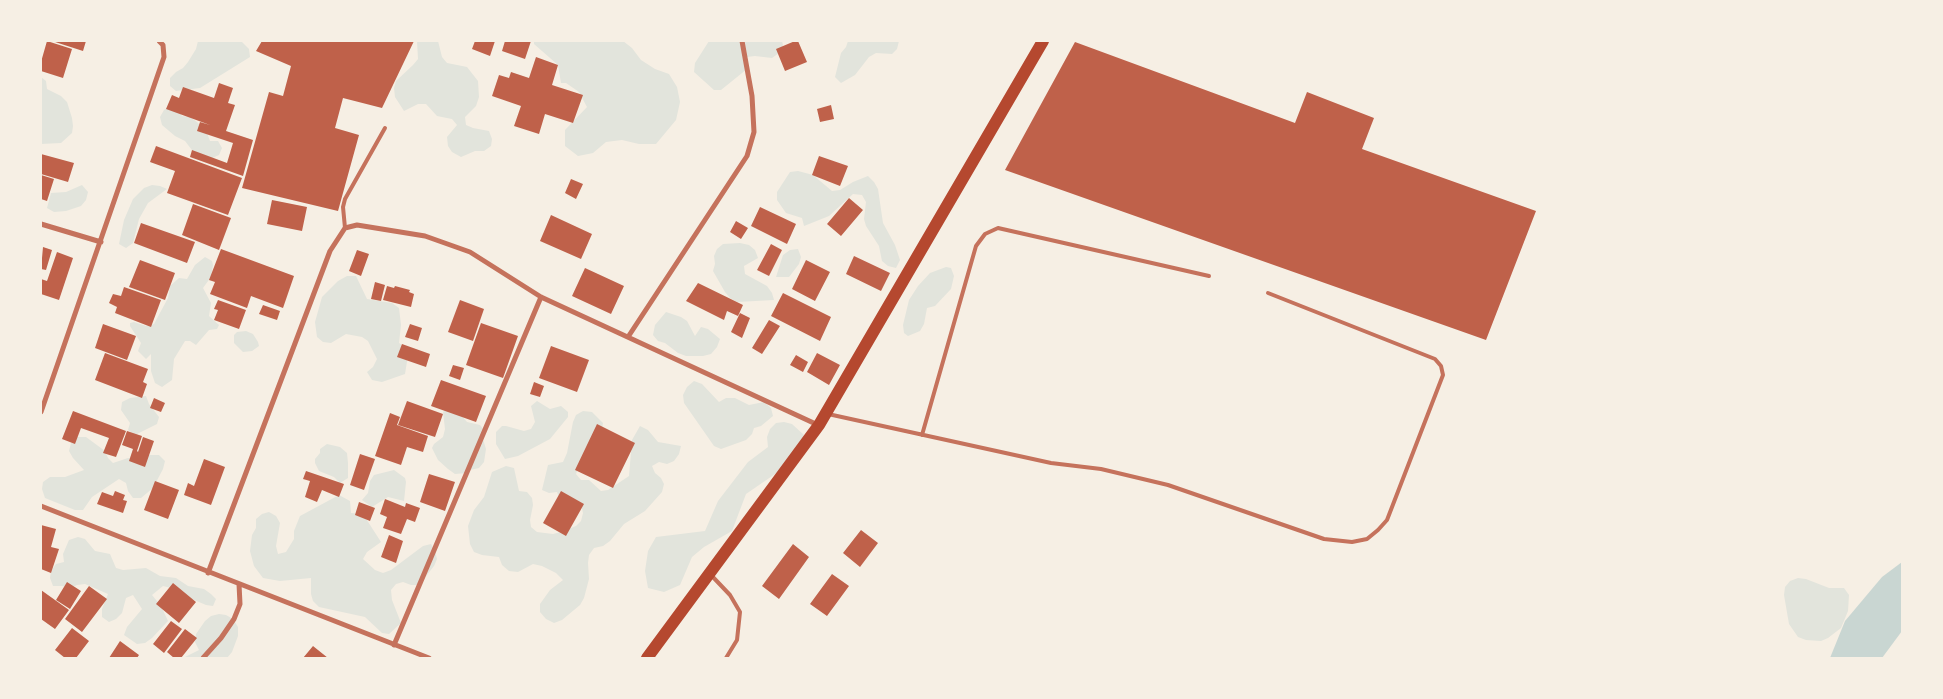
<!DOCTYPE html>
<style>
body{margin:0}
#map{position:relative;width:1943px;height:699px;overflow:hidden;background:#f6efe4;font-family:"DejaVu Sans",sans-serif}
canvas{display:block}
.frame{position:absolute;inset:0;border:42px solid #f6efe4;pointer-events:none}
</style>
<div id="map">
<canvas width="1943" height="699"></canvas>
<div class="frame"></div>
</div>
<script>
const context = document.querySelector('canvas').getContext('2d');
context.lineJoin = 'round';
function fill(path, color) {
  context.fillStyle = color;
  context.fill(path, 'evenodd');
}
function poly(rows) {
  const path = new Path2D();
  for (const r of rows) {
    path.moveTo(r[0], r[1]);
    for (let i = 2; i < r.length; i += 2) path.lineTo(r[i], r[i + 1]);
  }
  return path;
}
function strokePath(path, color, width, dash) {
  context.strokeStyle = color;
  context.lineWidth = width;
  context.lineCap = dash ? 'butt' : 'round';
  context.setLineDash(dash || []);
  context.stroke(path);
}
fill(poly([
 [198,41,241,41,249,49,250,57,200,88,176,91,170,86,170,78,176,72,183,68,188,62,196,49],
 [417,41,438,41,442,57,447,63,467,67,478,81,479,97,476,106,465,117,466,125,473,128,489,131,492,139,491,146,484,151,475,151,461,157,452,152,448,146,447,137,457,125,452,119,437,116,426,104,418,104,404,111,395,97,394,88,396,81,413,65,418,59],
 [534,41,623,41,632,48,641,60,655,69,669,74,677,87,680,102,676,120,656,144,639,144,622,140,606,142,593,153,578,156,565,146,565,130,587,107,579,92,566,83,561,83,558,65,534,44],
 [709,41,782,41,783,45,779,53,772,58,755,56,747,57,747,69,721,90,714,90,694,72,695,63],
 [848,41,899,41,897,49,892,54,876,53,869,57,855,75,841,83,835,77,841,53,846,47],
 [41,77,46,81,47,89,61,96,67,102,72,118,73,126,72,133,61,143,41,144],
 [171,106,178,110,182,116,190,117,197,122,207,133,210,141,218,141,222,148,219,155,210,159,195,154,185,141,175,136,162,125,160,117,164,110],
 [798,171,813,175,832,191,840,190,853,182,868,176,874,182,878,189,883,223,895,245,900,260,896,268,888,266,882,261,879,246,866,226,864,219,866,202,862,195,853,194,829,216,804,226,802,218,786,213,777,200,777,192,790,172],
 [82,185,88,192,86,200,81,206,66,211,54,212,47,208,51,193,66,192],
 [152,185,160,186,167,189,148,203,139,219,133,243,126,248,119,244,124,220,133,199,144,188],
 [740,243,749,245,755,250,758,258,744,266,745,274,767,286,772,293,774,300,737,302,730,298,725,292,713,271,715,264,714,256,717,249,723,244],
 [798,249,801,257,799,264,789,277,776,277,783,255,790,250],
 [205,257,212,261,213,265,211,277,203,288,211,303,209,316,219,325,217,329,209,330,196,345,190,341,185,341,174,359,172,380,162,387,155,383,151,371,151,354,146,359,138,351,141,343,130,326,130,323,134,322,146,326,154,324,168,298,170,286,179,278,187,279,195,265],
 [946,267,951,268,954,276,951,289,935,306,927,308,924,324,920,331,908,336,904,333,903,325,909,300,918,286,930,273],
 [347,276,356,276,367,299,392,303,399,308,401,325,399,343,409,349,405,374,382,382,372,380,367,372,373,367,377,359,368,341,362,337,346,334,331,343,323,342,317,337,315,322,322,297,338,281],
 [666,312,681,317,687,321,695,336,701,327,708,329,720,339,717,347,711,354,703,356,686,356,678,353,665,343,658,341,653,335,655,325],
 [246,331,253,334,258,342,259,346,252,351,243,352,234,343,234,335,237,332],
 [694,381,702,384,719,402,726,398,735,398,749,405,764,402,771,408,773,416,761,426,754,428,752,434,746,440,721,449,714,446,684,403,683,395,687,387],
 [146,396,149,404,159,417,157,424,135,435,128,430,130,423,121,410,122,402,130,398],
 [537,401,550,409,561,406,568,412,568,417,550,439,518,456,505,459,496,444,496,432,502,426,506,426,524,431,531,429,535,422,531,406],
 [449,406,462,416,467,422,480,425,484,430,483,439,486,449,484,462,479,468,470,470,467,473,455,474,448,469,438,460,432,448,434,444,443,437,445,429,443,412],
 [583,411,592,412,603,423,600,441,579,466,576,474,581,480,589,480,601,491,608,490,629,476,632,440,640,426,648,430,658,442,681,446,679,454,674,461,667,464,659,462,652,466,655,473,661,478,664,484,662,492,645,511,624,524,610,541,603,546,594,548,589,555,588,563,589,579,584,598,580,605,562,620,554,623,546,619,540,612,540,604,550,590,563,580,556,573,542,566,533,564,518,572,509,571,502,565,499,557,482,555,474,552,470,544,468,526,474,510,484,497,492,472,506,466,514,468,519,491,527,492,532,498,533,505,530,520,531,527,537,532,553,534,561,532,576,526,581,521,583,513,581,504,560,500,557,492,549,493,542,490,548,465,563,462,567,453,573,422,576,415],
 [784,422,792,424,804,435,801,443,778,472,746,494,732,531,704,547,692,557,680,585,664,592,648,588,645,571,648,551,656,537,705,531,718,501,748,462,768,447,767,437,770,429,776,423],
 [77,437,86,437,105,451,108,458,113,463,128,458,137,459,143,455,159,455,165,461,163,469,153,488,141,498,133,498,128,491,126,483,119,479,92,497,83,510,75,510,45,498,42,489,43,482,50,477,65,477,84,470,73,458,69,451,71,443],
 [327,444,340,447,347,453,348,463,348,478,340,483,334,477,319,471,315,463,315,459,320,453,320,449],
 [394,470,405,478,406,482,404,501,388,497,372,507,362,500,368,493,370,481,374,475],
 [339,495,350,501,351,513,363,514,381,542,367,552,363,559,375,570,383,573,391,570,423,546,431,544,435,551,437,559,434,566,419,585,411,585,403,582,396,584,391,590,392,600,401,623,389,634,382,633,365,617,319,607,313,601,311,594,311,578,280,581,263,578,254,566,250,551,252,535,256,528,256,519,262,514,269,512,276,516,280,523,276,546,278,554,286,552,294,539,294,531,300,516],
 [78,537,85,539,95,551,110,554,116,568,123,570,146,568,160,576,176,578,188,586,204,589,211,594,216,599,213,606,206,605,192,599,179,590,163,586,152,595,161,606,168,621,152,638,145,643,137,644,124,635,127,627,142,609,133,595,126,598,122,613,116,619,109,622,102,617,102,609,108,594,85,584,77,585,70,588,62,586,53,586,50,578,51,571,56,564,64,562,63,554,69,540],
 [1798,578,1806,579,1829,588,1844,588,1849,595,1848,611,1841,628,1828,638,1821,641,1806,640,1798,637,1789,624,1784,595,1785,587,1790,581],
 [219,614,226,615,233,619,238,627,238,636,232,652,227,658,183,658,199,650,195,642,196,634,205,621,211,616]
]), '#e2e4dc');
fill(poly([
 [1902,562,1902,631,1882,658,1830,658,1845,621,1882,577]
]), '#c9d6d2');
fill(poly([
 [47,41,72,49,63,78,41,71,41,62],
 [52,41,86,41,83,51],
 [262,41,414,41,382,108,343,98,335,128,359,135,338,211,242,188,269,92,283,96,291,66,256,51],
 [475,41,495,41,490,56,472,49],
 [505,41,531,41,525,59,502,51],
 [795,41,798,41,807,62,785,71,776,49],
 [1075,42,1295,123,1307,92,1374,118,1362,149,1536,211,1486,340,1005,170],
 [536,57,558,65,552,85,583,95,573,123,545,114,539,134,514,126,521,106,492,96,499,75,509,78,511,72,529,78],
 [219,83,233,88,228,103,235,105,226,131,253,140,243,176,190,157,192,150,227,163,233,143,197,131,200,122,210,125,166,109,172,95,179,98,183,87,214,98],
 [831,105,834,119,820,122,817,109],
 [156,146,242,178,228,215,167,193,175,171,150,162],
 [41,154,74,163,68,182,41,174],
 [819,156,848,166,840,186,812,175],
 [41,175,54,179,47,201,41,199],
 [571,179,583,184,576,199,565,193],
 [849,198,863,210,841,236,827,224],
 [272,200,307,207,302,231,267,224],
 [193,204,231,218,219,250,182,235],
 [760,207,796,224,787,244,751,226],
 [551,215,592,234,581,259,540,241],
 [736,221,748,228,741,239,730,232],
 [141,223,195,242,187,263,134,243],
 [771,244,782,250,769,276,757,270],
 [43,247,52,250,46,270,41,269],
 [221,249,294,276,283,308,251,296,247,308,210,294,215,282,209,280],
 [357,250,369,254,361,276,349,271],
 [57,252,73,258,59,300,41,294,41,279,47,281],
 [854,256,890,273,881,291,846,274],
 [140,260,175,273,165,300,129,287],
 [806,260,830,272,815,301,792,289],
 [585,268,624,286,611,314,572,296],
 [375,282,385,285,381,301,371,299],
 [698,283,743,305,738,316,727,311,724,320,686,301],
 [387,286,394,288,395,286,410,290,409,292,414,294,411,307,383,300],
 [124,287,161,300,151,327,115,313,117,307,109,303,113,294,121,296],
 [783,293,831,317,820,341,771,316],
 [218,300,246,310,239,329,214,320,218,310,214,309],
 [460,300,484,309,473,341,448,332],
 [263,305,280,311,277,320,259,314],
 [740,313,750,318,742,338,731,332],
 [769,320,780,326,762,354,752,348],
 [481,323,518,336,503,378,466,365],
 [103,324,136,336,127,360,95,348],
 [410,324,422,328,418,341,405,337],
 [402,344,430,354,426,367,397,357],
 [551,346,589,360,577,392,539,378],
 [105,353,148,369,143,382,147,384,142,398,95,380],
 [817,353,840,365,829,385,807,372],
 [796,355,808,362,803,372,790,365],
 [453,365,464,368,460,380,449,376],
 [441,380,486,396,476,422,431,406],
 [534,382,544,386,540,397,530,394],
 [154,398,165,403,161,412,150,408],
 [407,401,443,414,435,437,398,425],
 [73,411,126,431,116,457,103,453,109,438,81,428,75,444,62,439],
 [390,413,400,417,397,425,428,436,423,452,407,447,401,465,375,456],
 [597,424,635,443,613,488,575,470],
 [127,431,142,436,137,451,138,452,143,437,154,441,145,467,129,461,133,449,122,445],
 [360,454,375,459,364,490,350,485],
 [204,459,225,467,211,505,184,495,188,483,194,486],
 [306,471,344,484,339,497,322,490,317,502,305,497,310,481,303,479],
 [429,474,455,482,445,511,420,502],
 [155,481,179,490,168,519,144,510],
 [115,491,125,495,123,500,127,501,123,513,97,504,102,492,113,496],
 [561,491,584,504,566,536,543,523],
 [385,499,405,507,406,503,420,508,415,522,407,519,401,534,383,528,387,517,380,514],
 [359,502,375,508,370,521,355,515],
 [41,525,56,529,51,547,59,549,51,573,41,569],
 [861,530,878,543,860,567,843,553],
 [389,535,403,541,396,563,381,557],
 [793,544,809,557,779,599,762,586],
 [832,574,849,586,827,616,810,604],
 [67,582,81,591,70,609,56,600],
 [173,583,196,602,179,623,156,604],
 [89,586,107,599,82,632,65,619],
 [41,590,69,610,55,629,41,619],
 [171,621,182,629,164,653,153,644],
 [72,628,89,641,76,658,65,658,55,650],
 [185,629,197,638,181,658,174,658,167,652],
 [120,641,139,655,137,658,109,658],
 [313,646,328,658,303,658]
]), '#bf614a');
strokePath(poly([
 [345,228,343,207,345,199,385,128],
 [828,414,1051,463,1101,469,1168,485,1324,539,1352,542,1367,539,1378,530,1387,520,1443,375,1441,366,1435,359,1268,293],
 [922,435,976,246,985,234,998,228,1209,276],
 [711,575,730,595,740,612,737,640,726,658]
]), '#c5725c', 4);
strokePath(poly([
 [41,224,101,242],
 [628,337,747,156,754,132,752,96,742,41],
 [41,412,164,57,163,45,159,41],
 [41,506,429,658],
 [208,573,330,251,345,228,357,225,425,236,470,252,541,297,818,425],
 [394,645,541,297],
 [203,658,221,638,234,619,240,604,239,584]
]), '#c5725c', 5);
strokePath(poly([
 [647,658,819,425,1043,41]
]), '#b5482f', 12);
</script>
